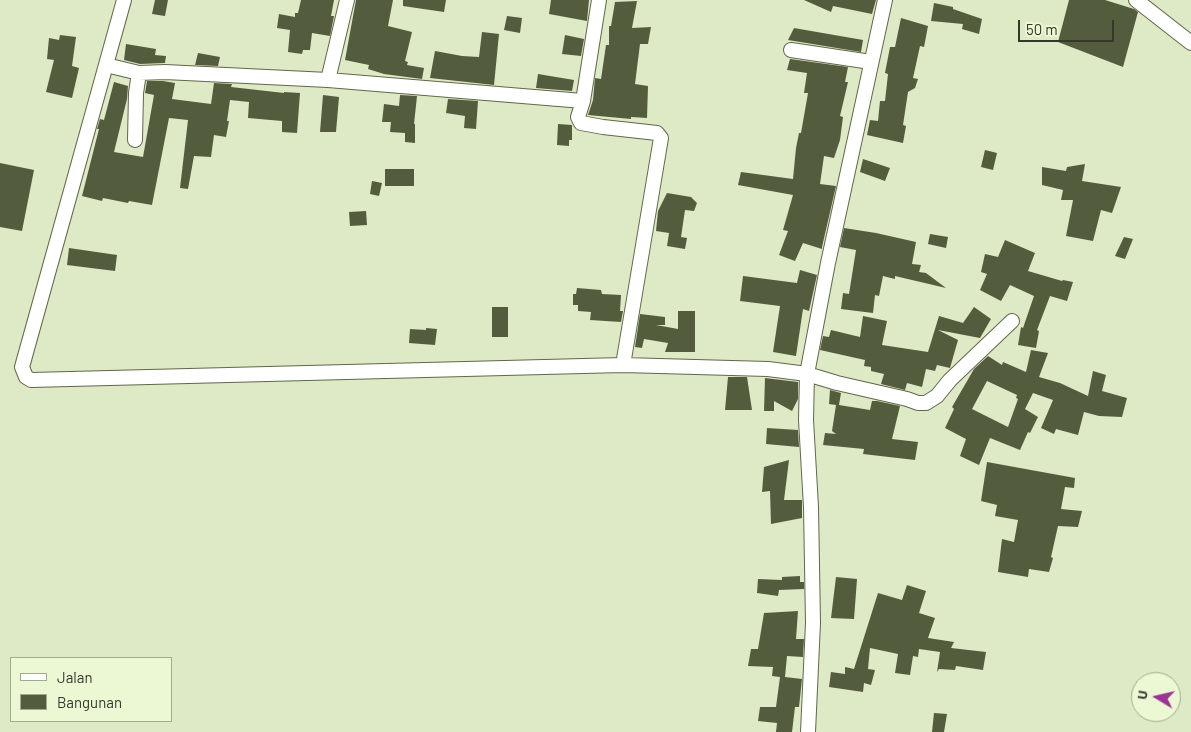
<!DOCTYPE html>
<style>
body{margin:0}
#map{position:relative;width:1191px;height:732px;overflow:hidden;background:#dee9c6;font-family:Barlow,sans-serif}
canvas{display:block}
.legend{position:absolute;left:10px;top:657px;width:162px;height:65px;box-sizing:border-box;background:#ecf7d3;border:1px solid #a2ab8f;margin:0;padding:6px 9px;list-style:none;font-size:15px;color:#33382a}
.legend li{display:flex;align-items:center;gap:10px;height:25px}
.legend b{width:25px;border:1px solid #a2ab8f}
.north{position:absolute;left:1131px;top:672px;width:50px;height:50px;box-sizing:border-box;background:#ecf7d3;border:1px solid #a2ab8f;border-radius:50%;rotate:279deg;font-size:14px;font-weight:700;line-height:20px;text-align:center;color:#33382a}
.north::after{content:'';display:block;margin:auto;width:18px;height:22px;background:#9d3394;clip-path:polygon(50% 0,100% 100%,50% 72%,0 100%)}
.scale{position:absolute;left:1018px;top:20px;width:96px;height:22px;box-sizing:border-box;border:2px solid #33382a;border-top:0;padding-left:6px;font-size:15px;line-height:18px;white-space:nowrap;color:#33382a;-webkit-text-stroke:4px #ecf7d3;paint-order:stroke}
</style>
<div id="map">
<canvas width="1191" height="732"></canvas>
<ul class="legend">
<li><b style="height:6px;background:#fff"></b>Jalan</li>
<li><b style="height:14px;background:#545c3e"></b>Bangunan</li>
</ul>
<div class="north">U</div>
<div class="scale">50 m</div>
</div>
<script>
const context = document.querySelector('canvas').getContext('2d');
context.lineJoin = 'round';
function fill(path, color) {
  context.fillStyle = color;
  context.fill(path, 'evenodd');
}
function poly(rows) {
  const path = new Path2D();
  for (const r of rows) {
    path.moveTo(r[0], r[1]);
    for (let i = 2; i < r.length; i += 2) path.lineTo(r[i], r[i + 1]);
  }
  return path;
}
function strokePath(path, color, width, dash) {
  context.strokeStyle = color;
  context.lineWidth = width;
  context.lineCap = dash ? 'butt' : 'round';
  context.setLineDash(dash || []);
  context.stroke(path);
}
fill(poly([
 [155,0,168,0,165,16,152,14],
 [301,0,334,0,331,16,334,16,330,36,312,33,310,50,303,50,302,54,288,52,290,30,277,28,279,14,295,17,295,13,298,13],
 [356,0,393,0,388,26,412,32,405,61,408,62,407,65,424,68,422,79,384,74,368,69,369,65,345,60],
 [403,0,446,0,444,12,403,6],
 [551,0,589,0,587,21,549,14],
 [804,0,876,0,872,14,833,6,831,12],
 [1069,0,1105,0,1134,9,1138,12,1123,67,1058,42],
 [637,1,632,28,651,27,648,44,640,44,635,84,648,86,647,118,631,117,631,119,588,115,593,100,595,78,601,79,606,45,609,45,609,26,611,26,615,2],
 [934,3,953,7,953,9,982,19,979,34,962,29,963,24,931,21],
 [507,16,522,18,520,33,504,30],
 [901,18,928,26,924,47,920,46,913,78,918,79,915,88,908,92,903,125,906,126,903,143,867,135,870,120,878,121,880,101,885,101,888,74,885,73,890,47,895,47],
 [794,28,863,40,861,52,788,40],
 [482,32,499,34,494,85,430,78,435,51,462,56,479,57],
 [60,35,76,37,72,66,79,68,72,98,46,92,54,60,47,59,49,38,59,40],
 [565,35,584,39,581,56,562,54],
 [126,44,156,49,155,55,166,56,165,63,140,64,124,60],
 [198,53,220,57,218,66,195,65],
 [790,59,848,67,845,82,848,82,840,116,843,117,840,140,834,158,824,156,820,184,836,186,822,247,822,249,803,243,795,261,779,255,788,231,783,230,793,195,738,185,741,172,793,179,796,148,799,133,801,133,808,93,804,93,807,73,787,70],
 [538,74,574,80,572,91,536,88],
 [147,81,163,81,175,83,172,99,211,104,214,83,232,84,231,87,284,93,284,92,300,93,297,133,282,132,282,121,248,118,249,102,230,100,227,121,229,121,226,137,214,135,211,157,194,156,188,189,180,188,188,120,169,118,152,205,129,201,128,203,103,198,102,201,82,196,99,129,97,129,100,119,104,120,114,82,128,86,127,99,114,152,143,157,154,95,145,93],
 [323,95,339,97,336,132,320,132],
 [400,95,417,96,414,124,415,124,415,143,405,142,405,133,390,132,391,122,382,122,384,104,399,106],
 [448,99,478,101,476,129,464,128,465,116,446,113],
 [558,124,572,125,572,140,569,140,569,146,557,145],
 [985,150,997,153,993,170,981,167],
 [863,159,890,168,885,181,860,172],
 [0,163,34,170,22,231,0,227],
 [1085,164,1082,181,1121,187,1112,213,1101,210,1093,241,1066,236,1073,200,1061,200,1063,190,1042,185,1042,167,1066,171,1067,167],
 [385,169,414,169,414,186,385,186],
 [372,181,382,183,379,196,370,194],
 [667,193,691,197,697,203,694,211,685,210,681,237,687,238,685,249,667,246,669,233,656,231,658,211],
 [366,211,367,225,350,226,349,212],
 [844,228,876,233,916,242,912,264,921,265,919,272,926,273,946,288,895,276,895,279,883,276,879,296,875,295,873,313,841,309,843,293,849,294,856,250,840,247],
 [930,234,948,237,946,248,928,244],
 [1124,237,1133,239,1125,259,1115,256],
 [1005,240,1035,253,1028,271,1062,281,1063,280,1073,282,1067,301,1050,296,1037,330,1039,331,1036,348,1018,345,1021,327,1023,328,1034,296,1010,285,1001,301,980,290,987,274,981,272,985,254,998,257],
 [69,248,117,255,115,271,67,265],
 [800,270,817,275,809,311,803,309,796,356,773,352,780,306,740,301,743,276,797,283],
 [577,288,601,290,602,294,621,295,620,311,623,311,621,322,590,320,591,312,578,311,578,305,573,305,573,294,576,294],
 [492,307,508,307,508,337,492,337],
 [974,307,991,319,980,338,938,330,958,340,950,368,937,365,935,371,926,369,922,387,907,383,905,390,881,384,884,374,871,371,871,367,864,366,865,360,820,350,823,336,829,337,831,330,860,337,863,316,887,321,882,345,928,352,939,316,963,323],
 [678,311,695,311,695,352,665,352,668,343,644,339,642,348,635,347,640,314,665,317,665,325,656,325,678,329],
 [426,328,437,329,435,345,409,343,410,329,426,330],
 [1031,350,1048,353,1039,377,1060,383,1088,396,1093,371,1106,375,1102,391,1127,398,1122,417,1099,416,1084,412,1078,435,1056,429,1054,434,1041,428,1053,400,1033,393,1025,409,1038,417,1030,433,1028,432,1020,450,990,438,979,465,960,456,966,439,945,428,954,409,952,407,974,369,988,356,1002,365,1003,362,1026,372],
 [987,381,1017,395,1016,398,1018,399,1008,427,972,409],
 [728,377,747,377,752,410,725,410],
 [765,378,798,382,798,399,792,411,774,401,774,411,764,411],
 [830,390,841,393,839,405,870,410,872,401,877,401,900,406,892,439,918,442,915,460,863,454,864,449,823,445,825,433,836,434,832,431,836,405,829,404],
 [767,428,798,430,799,447,766,444],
 [789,460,784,500,802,500,802,518,771,524,770,491,762,492,764,467],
 [987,462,1075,478,1074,488,1065,487,1061,509,1082,511,1078,527,1058,526,1051,557,1053,558,1049,572,1029,569,1028,577,998,572,1002,539,1014,542,1018,520,995,516,997,505,981,501],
 [800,576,800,582,804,582,804,589,779,590,778,596,757,593,758,579,782,580,782,577],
 [836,577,857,579,854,619,831,618],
 [907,585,926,591,919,613,935,618,928,638,954,642,951,648,986,652,983,670,956,666,955,670,939,669,937,672,940,652,919,649,918,657,913,656,910,675,895,673,898,654,870,648,868,669,875,670,871,685,864,683,863,692,829,687,831,672,845,674,845,667,854,669,878,593,902,600],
 [798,611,796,639,804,639,803,657,787,656,785,677,802,679,799,707,795,707,792,732,776,732,777,723,758,721,760,707,776,707,780,677,772,676,773,667,748,666,751,649,758,649,764,613],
 [934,713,947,714,944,732,932,732]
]), '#545c3e');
const minor = poly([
 [124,0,22,367,26,377,31,380,623,365,768,369,807,374,837,383,907,399,918,403,926,403,937,396,950,380,1012,321],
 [1136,0,1191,43],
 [791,50,871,62],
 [106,65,139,73,165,72,328,80,583,101,599,0],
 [328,80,347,0],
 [583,101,578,117,581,123,603,127,657,133,661,138,623,365],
 [135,140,136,93,139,73],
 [808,732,813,623,811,507,806,420,807,374,828,263,885,0]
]);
strokePath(minor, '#5f6849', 16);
strokePath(minor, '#fff', 14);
</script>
